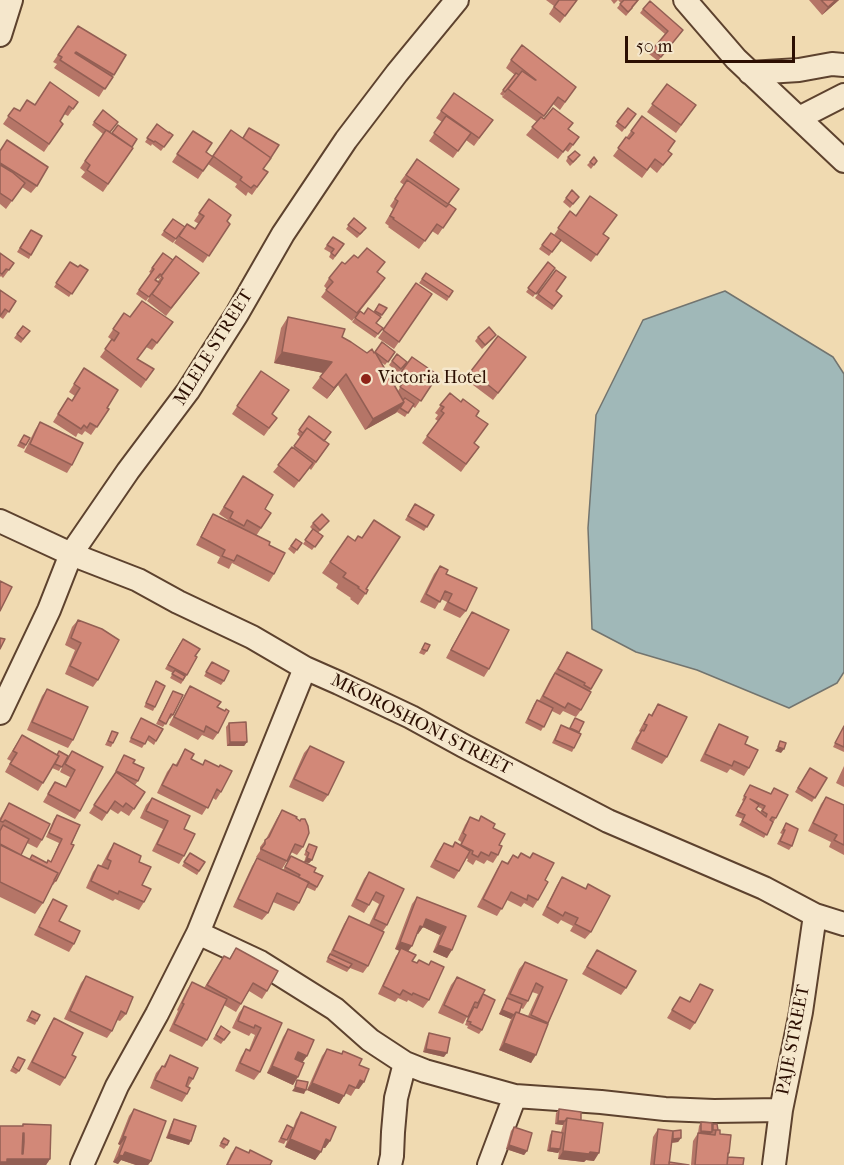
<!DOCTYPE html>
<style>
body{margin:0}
#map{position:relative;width:844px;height:1165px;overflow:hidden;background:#f0dab1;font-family:"IM FELL French Canon",serif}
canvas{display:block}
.scale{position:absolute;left:625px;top:36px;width:170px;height:27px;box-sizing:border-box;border:3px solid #2c0f02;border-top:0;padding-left:8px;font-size:18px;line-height:21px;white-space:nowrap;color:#2c0f02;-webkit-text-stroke:4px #f5e7cc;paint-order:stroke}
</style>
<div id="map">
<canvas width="844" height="1165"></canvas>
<div class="scale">50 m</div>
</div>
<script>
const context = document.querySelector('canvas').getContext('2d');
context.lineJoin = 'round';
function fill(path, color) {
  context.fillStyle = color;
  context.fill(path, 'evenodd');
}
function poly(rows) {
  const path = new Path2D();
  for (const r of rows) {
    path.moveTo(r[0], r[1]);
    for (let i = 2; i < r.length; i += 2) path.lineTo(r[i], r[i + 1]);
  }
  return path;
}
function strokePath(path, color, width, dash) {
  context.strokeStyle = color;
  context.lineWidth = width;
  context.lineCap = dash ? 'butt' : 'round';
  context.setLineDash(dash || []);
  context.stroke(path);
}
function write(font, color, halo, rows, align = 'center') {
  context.font = font + ' "IM FELL French Canon",serif';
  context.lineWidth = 5;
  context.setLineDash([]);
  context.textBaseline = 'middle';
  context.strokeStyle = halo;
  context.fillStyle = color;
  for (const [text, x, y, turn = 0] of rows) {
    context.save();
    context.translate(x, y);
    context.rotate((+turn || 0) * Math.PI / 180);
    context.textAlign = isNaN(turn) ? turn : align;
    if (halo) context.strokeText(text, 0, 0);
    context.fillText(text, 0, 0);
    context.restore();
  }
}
const water = poly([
 [725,291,833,357,844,374,844,672,837,683,789,708,697,670,636,652,592,629,588,528,596,415,643,320,725,291]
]);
fill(water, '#a0b8b8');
strokePath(water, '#72746f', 1.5);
const minor = poly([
 [685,0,736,59,844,161],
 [0,35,11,0],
 [750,73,799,70,832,64,844,65],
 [799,118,844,95],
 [0,521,71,554,138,580,178,602,252,637,305,668,339,683,411,717,464,746,608,821,764,888,815,915,844,924],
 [0,713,49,610,71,554,128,471,188,391,237,314,283,234,346,140,397,73,457,0],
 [198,933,260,962,335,1009,370,1040,405,1063,425,1071,515,1096,601,1102,665,1109,714,1111,781,1110],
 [82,1165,117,1086,157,1014,198,933,305,668],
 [390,1165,392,1156,393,1132,396,1098,405,1063],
 [489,1165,515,1096],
 [774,1165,781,1110,801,1012,815,915]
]);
strokePath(minor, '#5d422e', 26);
strokePath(minor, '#f5e7cc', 22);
fill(poly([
 [546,0,577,0,560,23,549,14,554,6],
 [611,0,618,0,614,4],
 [618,0,639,0,626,16,617,8,621,3],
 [809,0,839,0,822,15],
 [643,9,683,30,658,61,649,54,665,34,640,13],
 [78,26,126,55,99,97,54,68,57,64,53,62],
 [511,60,576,87,560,110,553,104,543,118,569,129,579,137,568,152,565,150,558,159,526,135,537,122,502,97,512,84,503,96,500,94,515,75,506,68],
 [667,84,696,105,676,133,647,112],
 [454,93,493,120,474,146,466,140,453,158,429,141,442,122,436,118],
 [78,102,68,116,64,114,60,121,63,124,44,152,3,124,14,108,19,111],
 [628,108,636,114,622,132,615,126],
 [103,110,110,132,133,148,103,192,81,177,85,172,80,168,103,134,92,125],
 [642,116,668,151,672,154,657,173,650,167,642,178,613,156],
 [157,124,169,133,173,135,161,151,152,144,151,146,145,142],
 [231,130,263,169,268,172,252,195,248,192,246,196,235,187,237,184,208,164,198,179,172,162,193,131,206,152,212,156],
 [0,150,37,186,31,193,22,187,6,209,0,204],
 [568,157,577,159,570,166,566,161],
 [417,159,459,189,446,207,456,209,438,235,432,231,419,249,388,227,389,226,385,223,393,209,390,206,404,185,400,182],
 [597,161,591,169,587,165,590,162],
 [572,190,579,197,570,208,563,202],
 [209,199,227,221,230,224,203,263,174,243,187,224,195,229,199,224,194,221],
 [570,211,609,238,591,262,561,241,549,256,539,249,551,233,554,235],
 [354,218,363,232,357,238,346,229],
 [173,219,185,227,173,243,161,235],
 [31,230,31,255,29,259,17,252],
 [333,237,344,244,333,260,329,257,331,253,324,249],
 [0,253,14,263,3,278,1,276,0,277],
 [163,253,173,260,159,279,157,278,156,280,158,281,176,256,194,280,166,316,147,301,157,285,146,301,136,294,151,273,149,272],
 [70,262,78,267,88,270,69,297,54,287],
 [548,262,555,268,533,297,526,292],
 [345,264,378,272,380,286,352,321,321,297,327,289,324,286,329,278],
 [556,270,556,291,562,296,552,310,535,298],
 [426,273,453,291,447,301,419,283],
 [416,283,432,294,394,349,378,338],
 [0,290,16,301,3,319,0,317],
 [379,304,387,308,376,323,383,328,375,338,352,322,360,311,364,314,373,312],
 [124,313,130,317,173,322,152,350,146,347,137,359,154,369,141,388,100,357,112,340,108,337],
 [288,317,342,337,367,353,374,353,382,342,395,352,385,365,381,362,398,391,402,384,396,380,412,357,438,375,415,408,412,406,405,417,397,412,365,430,338,385,327,399,312,388,323,373,274,363,281,328],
 [23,326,30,331,21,343,14,338],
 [496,335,493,339,482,349,475,341,478,337],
 [397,354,407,362,399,373,389,365],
 [520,365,493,400,465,379,471,371],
 [84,368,107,408,109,409,91,435,85,431,82,435,78,433,76,437,53,422,68,398,72,400,75,396,69,392],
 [261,371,272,414,277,418,264,436,232,414],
 [450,393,476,416,474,443,479,447,461,472,422,443,438,421,435,419,438,415,435,413],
 [309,416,324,441,329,444,311,470,309,468,294,488,273,472,293,448,302,436,300,437,297,434],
 [40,422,72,465,67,473,24,452,35,430],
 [24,435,30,438,24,449,17,446],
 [243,476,265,509,271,513,256,536,269,545,274,574,269,582,232,563,229,569,217,563,220,557,196,545,208,522,213,514,227,521,228,520,219,514],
 [415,504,434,515,424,531,405,520],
 [329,521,318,533,323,536,312,550,303,544,313,530,310,527,313,523],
 [348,536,366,589,368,590,358,605,350,599,351,598,336,588,338,584,322,573],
 [296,539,302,543,294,554,288,549],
 [440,566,446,574,466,611,460,618,443,610,447,602,441,599,435,609,420,602,434,574],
 [472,612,489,669,484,677,446,658,467,619],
 [78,620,98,680,93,687,65,674,75,650,65,645,72,627],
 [180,643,195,656,187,675,181,684,170,678,173,673,165,669],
 [425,643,427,651,424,655,419,653],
 [567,652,602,670,590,691,581,710,576,717,563,711,560,715,552,711,541,731,525,723,534,704,537,700,539,701,550,680],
 [212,662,224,681,221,685,204,676],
 [156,681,155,707,153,711,144,707],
 [190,686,217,707,218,733,213,740,202,735,198,740,169,725,185,694],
 [47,689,73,740,68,748,27,730,42,696],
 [173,691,173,715,170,719,169,718,163,727,156,724],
 [658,704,667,757,662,764,631,749,636,738,640,732,639,731,644,722,649,714,651,715],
 [141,718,156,741,154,745,147,740,142,748,129,742],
 [575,718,584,722,579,733,574,748,572,752,552,743,561,725,569,729],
 [229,723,247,742,244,746,227,746,226,727],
 [719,724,749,768,744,776,730,769,727,773,700,761,714,732],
 [844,726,844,752,833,747],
 [112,731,113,743,111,747,105,745],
 [22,735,56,755,67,758,72,751,80,811,75,819,43,802,55,782,65,787,70,777,60,772,66,759,59,771,52,768,38,791,5,772,11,761,7,759],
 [310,746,328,795,323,802,289,787,304,753],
 [185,749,191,759,202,765,205,760,221,792,216,800,213,798,202,815,157,793,167,772,173,764,175,766],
 [124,755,133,763,138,781,135,785,145,792,129,816,121,811,118,814,110,809,102,821,89,813,114,775],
 [844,766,844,787,836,783],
 [810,768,827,778,812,802,795,792],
 [750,785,770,794,774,788,776,818,764,838,739,825,743,819,735,816,743,801,742,800],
 [758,807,762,809,760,812,756,809],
 [826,797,844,805,844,855,829,847,831,842,808,831,821,804],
 [152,798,184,829,184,856,179,864,152,851,163,829,140,818,146,805],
 [9,803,42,840,37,848,27,843,21,855,29,859,47,863,51,862,59,843,46,837,54,819,57,815,80,825,56,881,53,885,52,885,43,903,35,914,0,897,0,818],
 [282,810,299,821,301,819,303,847,297,855,291,852,287,861,282,869,256,857,260,851,260,847,266,839,277,818],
 [481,816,493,828,499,845,498,855,493,863,487,860,484,864,476,860,473,865,467,861,468,859,466,858,459,871,454,879,430,867,439,850,444,843,452,846,455,842,460,845,461,842,458,840,465,825,470,817,478,821],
 [786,823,792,846,789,850,777,844,782,834,780,833],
 [114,843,139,862,144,902,139,910,115,899,113,901,86,888,93,872,98,865,101,866,109,851],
 [309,844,312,860,309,863,304,862,306,856,304,855],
 [190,853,205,862,197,875,182,866],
 [521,853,529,858,533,853,545,880,538,900,533,908,524,903,521,907,507,900,497,916,477,907,497,869,502,861,507,863,513,855,518,858],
 [291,856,314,872,317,887,315,891,306,887,299,903,294,911,273,902,268,913,262,920,233,907,252,866,257,858,283,870],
 [369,872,404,889,387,925,383,931,368,966,363,973,350,968,347,972,326,962,344,924,349,916,369,925,379,904,372,900,364,913,351,906,364,879],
 [562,877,585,889,588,884,591,932,585,939,570,931,573,926,561,920,558,924,542,915,557,885],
 [417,897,466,916,447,958,433,952,440,935,423,927,418,934,417,934,408,951,412,961,417,963,428,965,431,961,429,1000,423,1008,408,1000,407,1002,398,998,395,1002,378,994,396,956,400,951,395,949,412,904],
 [53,899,59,921,74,944,69,952,34,935,48,907],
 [236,948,267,991,262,999,249,991,236,1012,224,1005,207,1040,202,1047,169,1031,178,1011,177,1010,187,990,192,982,204,988,224,956,229,959],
 [597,950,626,988,621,995,582,974],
 [525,962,567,980,531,1063,499,1050,511,1019,499,1014,519,969],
 [532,992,538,994,528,1016,519,1013,521,1008,523,1009,528,1001],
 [86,976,126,1014,120,1021,117,1020,112,1031,107,1038,64,1019,81,983],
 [457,977,482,996,482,1030,479,1034,467,1028,468,1026,465,1025,471,1010,463,1024,438,1013,451,985],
 [700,984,695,1023,690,1030,667,1018,680,997,689,1002],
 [244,1006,282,1023,260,1072,254,1080,235,1071,241,1057,246,1049,249,1050,255,1035,251,1033,249,1036,232,1028,239,1013],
 [32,1011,37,1021,35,1025,26,1021],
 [54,1018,72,1055,65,1078,60,1086,27,1069,49,1026],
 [221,1026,230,1032,221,1044,213,1039],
 [288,1029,307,1056,302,1062,293,1085,267,1073,283,1037],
 [429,1033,444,1057,423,1052,427,1037],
 [327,1049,341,1054,343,1051,359,1065,359,1089,356,1088,351,1096,345,1093,339,1104,307,1090,322,1056],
 [170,1055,193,1079,188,1087,186,1086,187,1094,182,1102,150,1088,156,1073,162,1066,163,1067],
 [18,1057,19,1071,16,1074,10,1071],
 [134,1109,151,1161,148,1165,136,1165,121,1160,118,1164,113,1162,120,1145,118,1144,129,1116],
 [559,1109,581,1120,594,1161,586,1160,584,1162,558,1159,559,1152,558,1153,547,1151,550,1135,552,1131,561,1132,563,1125,555,1124,556,1113],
 [301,1112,330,1141,325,1148,323,1148,315,1160,285,1147,290,1133,284,1144,278,1142,287,1125,293,1128,296,1120],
 [174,1119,189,1145,166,1138,172,1122],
 [701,1122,712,1123,718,1130,729,1153,728,1157,743,1165,691,1165,693,1141,698,1133,699,1126],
 [23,1124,50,1159,46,1165,0,1165],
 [514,1127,527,1151,524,1155,506,1149,511,1131],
 [658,1129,681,1138,678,1142,671,1143,669,1162,689,1165,650,1165,653,1137],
 [224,1138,227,1145,224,1149,219,1146],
 [236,1147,248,1153,250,1150,270,1165,226,1165,231,1154]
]), '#b57567');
fill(poly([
 [836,0,839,0,822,15,828,7],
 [282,352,332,362,324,373,274,363],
 [346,374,338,385,327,399,334,388],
 [404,402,396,413,365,430,373,419],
 [230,742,247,742,244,746,227,746],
 [778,747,784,749,781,753,775,751],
 [307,858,312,860,309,863,304,862],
 [426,919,446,927,440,935,423,927,418,934,415,933],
 [400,942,412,946,407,953,401,948,400,951,395,949],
 [438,945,452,950,447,958,433,952],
 [502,1010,514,1015,511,1019,499,1014],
 [504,1043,536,1055,531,1063,499,1050],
 [426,1049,447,1053,444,1057,423,1052],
 [298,1052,307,1056,302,1063,292,1059],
 [272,1066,298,1077,293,1085,267,1073],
 [360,1080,364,1082,359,1089,354,1088],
 [312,1083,344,1096,339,1104,307,1090],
 [295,1087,306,1090,304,1094,292,1091],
 [558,1121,565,1121,563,1125,555,1124],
 [701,1131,712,1132,709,1136,698,1135],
 [169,1134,191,1141,189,1145,166,1138],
 [123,1136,126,1137,120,1145,118,1144],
 [681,1138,678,1142,670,1143,673,1139],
 [290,1139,321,1152,315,1160,285,1147],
 [326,1139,330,1141,325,1148,321,1147],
 [509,1145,527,1151,524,1155,506,1149],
 [550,1148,560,1149,558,1153,547,1151],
 [563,1151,590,1152,599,1153,594,1161,586,1160,584,1162,558,1159],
 [125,1152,151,1161,148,1165,136,1165,121,1160,118,1164,113,1162,119,1155],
 [7,1159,50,1159,46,1165,0,1165,0,1162]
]), '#935f54');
const building = poly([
 [559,0,577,0,565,16,554,7,559,0],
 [624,0,638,0,632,7,632,8,628,12,620,4,624,0],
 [821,0,836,0,828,7,821,0],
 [650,1,683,30,661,57,652,50,668,31,643,9,650,1],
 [78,26,126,55,114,75,76,52,75,53,113,77,105,89,60,60,62,57,58,55,78,26],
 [522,45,576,87,565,102,558,97,544,116,508,89,522,71,535,80,536,80,511,60,522,45],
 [516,73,519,75,505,92,503,90,516,73],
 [50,82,78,102,73,109,69,106,60,121,63,124,49,144,8,116,14,108,20,111,27,100,35,105,50,82],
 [667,84,696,105,681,125,652,104,667,84],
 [454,93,493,120,479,138,441,111,454,93],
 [553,108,573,123,568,129,579,137,573,145,570,143,563,152,532,127,541,117,544,119,553,108],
 [628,108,636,114,625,128,617,122,628,108],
 [103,110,118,122,110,132,106,130,94,122,103,110],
 [446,116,471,133,458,151,434,133,446,116],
 [642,116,675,141,668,151,672,154,663,165,655,159,647,170,618,148,626,137,629,139,634,133,631,131,642,116],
 [157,124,169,133,169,132,173,135,164,147,155,141,154,142,147,138,157,124],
 [118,125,137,139,132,147,112,133,118,125],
 [249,128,279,145,270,159,271,158,243,138,249,128],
 [106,130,133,148,108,184,87,170,90,165,85,161,106,130],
 [231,130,271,158,263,169,268,172,257,187,254,185,251,188,240,180,242,177,213,156,231,130],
 [193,131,212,143,206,152,213,157,203,171,177,154,193,131],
 [7,140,48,167,37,186,0,163,0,151,7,140],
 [575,151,580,155,573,162,568,157,575,151],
 [594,157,597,161,594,165,590,162,594,157],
 [417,159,459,189,448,204,406,175,417,159],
 [0,165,12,172,25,183,12,201,0,193,0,165],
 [407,180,446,207,449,204,456,209,443,228,437,224,425,241,393,219,394,218,390,216,398,201,395,199,407,180],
 [572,190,579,197,573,204,566,198,572,190],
 [590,196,617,215,603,234,609,238,597,255,558,228,570,211,576,216,590,196],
 [209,199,231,215,227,221,230,224,209,256,179,236,187,224,195,229,204,216,199,213,209,199],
 [354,218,366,228,360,234,348,225,354,218],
 [173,219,185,227,176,239,164,231,173,219],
 [31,230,42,236,31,255,20,248,31,230],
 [551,233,561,240,552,252,542,245,551,233],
 [333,237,344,244,335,256,331,253,334,249,327,245,333,237],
 [367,248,385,262,377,272,385,278,357,313,326,290,333,282,329,278,342,262,345,264,354,255,358,258,367,248],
 [0,253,14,263,9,270,6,269,2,274,0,273,0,253],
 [163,253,173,260,162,275,160,274,155,280,160,283,149,297,139,290,154,269,152,268,163,253],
 [176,256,199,273,171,308,152,294,163,278,161,276,176,256],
 [70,262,78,267,80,265,88,270,72,294,56,283,70,262],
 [548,262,555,268,536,294,528,288,548,262],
 [556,270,566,277,556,291,562,296,554,306,538,294,556,270],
 [426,273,453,291,449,297,422,279,426,273],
 [416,283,432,294,399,342,383,330,416,283],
 [0,290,16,301,9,312,5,309,0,316,0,290],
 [142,301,173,322,157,343,152,339,137,359,154,369,146,380,105,349,112,339,114,341,119,333,113,329,124,313,130,317,142,301],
 [379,304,387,308,382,315,375,311,379,304],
 [368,308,381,317,376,323,383,328,378,334,355,318,360,311,364,314,368,308],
 [288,317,345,329,342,337,351,342,367,353,372,349,374,353,375,352,404,402,373,419,346,374,334,388,320,377,332,362,282,352,288,317],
 [23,326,30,331,23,339,17,334,23,326],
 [489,327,496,335,485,345,478,337,489,327],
 [498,336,526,357,498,393,471,371,498,336],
 [382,342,395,352,388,362,375,352,382,342],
 [397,354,407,362,401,369,392,361,397,354],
 [412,357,438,375,421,401,400,387,408,376,401,372,412,357],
 [84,368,118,390,107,408,109,409,97,427,90,423,87,428,84,425,81,429,58,414,68,398,72,401,80,388,74,384,84,368],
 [261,371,289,390,272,414,277,418,269,428,237,406,261,371],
 [450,393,461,402,463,399,479,411,476,416,488,424,474,443,479,447,466,464,427,436,444,413,441,411,444,407,440,405,450,393],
 [405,398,414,404,408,413,400,408,404,402,403,400,405,398],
 [309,416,331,432,324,441,307,428,303,433,299,430,309,416],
 [40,422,83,443,72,465,30,444,40,422],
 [307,428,329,444,316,462,294,446,307,428],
 [24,435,30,438,26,445,20,442,24,435],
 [292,447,313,463,299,481,278,465,292,447],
 [243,476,273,495,265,509,271,513,261,528,247,520,244,526,230,518,233,512,224,507,243,476],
 [415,504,434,515,427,527,408,516,415,504],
 [213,514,270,542,269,545,285,553,274,574,237,555,234,561,222,556,225,550,201,537,213,514],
 [322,514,329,521,320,530,313,523,322,514],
 [374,520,400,537,366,589,368,590,366,594,358,588,359,587,343,577,346,573,330,562,348,536,355,541,358,536,362,538,374,520],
 [313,529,323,536,315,547,305,540,313,529],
 [296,539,302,543,297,550,291,546,296,539],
 [440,566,448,570,446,574,477,588,466,611,448,602,452,594,445,591,440,602,426,594,440,566],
 [0,581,12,587,0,611,0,581],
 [472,612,509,630,489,669,451,650,472,612],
 [78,620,102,629,119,640,98,680,70,666,81,643,71,638,78,620],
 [0,638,5,639,0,649,0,638],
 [183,639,200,649,195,656,197,657,187,675,168,665,183,639],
 [425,643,430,645,427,651,422,649,425,643],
 [567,652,602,670,591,689,584,685,585,683,558,669,567,652],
 [212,662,229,671,224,681,206,672,212,662],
 [175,670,185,676,183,680,172,674,175,670],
 [555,673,591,692,581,710,568,703,565,708,543,696,555,673],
 [156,681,165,686,155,707,146,703,156,681],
 [190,686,221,702,217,707,225,711,226,709,229,711,218,733,206,726,204,732,174,717,190,686],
 [47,689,88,707,73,740,32,722,47,689],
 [173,691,183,695,173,715,171,714,166,724,159,720,173,691],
 [537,700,553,708,544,727,528,719,537,700],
 [658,704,687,717,667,757,636,742,642,730,644,731,647,725,644,724,649,714,652,716,658,704],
 [141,718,163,729,156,741,149,736,145,744,131,738,141,718],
 [575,718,584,722,579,732,570,728,575,718],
 [246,722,247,742,230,742,229,723,246,722],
 [719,724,748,737,745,744,758,750,749,768,734,761,732,766,705,754,719,724],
 [561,725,581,734,574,748,555,740,561,725],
 [844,726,844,747,835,743,844,726],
 [112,731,118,733,113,743,108,741,112,731],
 [22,735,59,756,43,783,10,764,17,753,13,751,22,735],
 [780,741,786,743,784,749,778,747,780,741],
 [310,746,344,762,328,795,294,779,310,746],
 [185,749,194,754,191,759,203,765,205,760,219,767,220,765,232,771,221,792,217,789,208,808,162,785,173,764,177,766,185,749],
 [59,751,68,756,62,767,55,764,59,756,57,755,59,751],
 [72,751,103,767,80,811,48,794,55,782,66,787,75,770,65,764,72,751],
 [124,755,135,760,133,763,144,768,138,781,116,771,124,755],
 [810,768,827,778,815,798,798,788,810,768],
 [116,772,145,792,134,809,126,803,123,807,115,801,107,813,94,805,116,772],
 [750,785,771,794,774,788,788,795,776,818,772,817,770,820,773,822,767,835,742,821,745,815,738,812,746,797,744,796,750,785],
 [750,799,765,806,762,811,767,814,766,817,756,809,759,805,750,799],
 [826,797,844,805,844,845,834,840,837,835,813,823,826,797],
 [152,798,190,816,184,829,195,834,184,856,157,844,168,821,146,811,152,798],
 [9,803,50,824,42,840,5,820,3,822,0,821,9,803],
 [282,810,297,817,296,818,300,821,301,819,305,819,308,826,309,833,303,847,295,844,287,861,261,849,265,844,265,840,269,837,282,810],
 [57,815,80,825,71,844,74,845,56,881,54,880,58,873,30,859,32,855,47,863,48,860,51,862,62,839,49,833,57,815],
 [481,816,495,824,493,828,505,834,499,845,502,846,498,855,491,852,489,856,481,852,478,857,472,854,473,851,461,845,466,835,463,833,470,817,479,821,481,816],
 [786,823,798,829,792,846,780,841,785,830,783,830,786,823],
 [3,825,29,839,21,855,0,844,0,831,3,825],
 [455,842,470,851,459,871,435,860,444,843,453,847,455,842],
 [114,843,141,856,139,862,151,867,142,885,151,889,144,902,119,891,118,894,91,881,98,865,108,869,111,861,107,859,114,843],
 [309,844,317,847,312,860,307,858,309,853,306,851,309,844],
 [0,845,58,873,43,903,0,882,0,845],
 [190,853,205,862,199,871,184,862,190,853],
 [521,853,530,858,533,853,554,863,545,880,548,882,538,900,528,895,527,900,511,892,502,909,483,899,502,861,508,864,513,855,518,858,521,853],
 [291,856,316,868,314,872,323,876,317,887,298,877,300,875,285,867,291,856],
 [257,858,309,882,299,903,277,893,268,913,238,899,257,858],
 [369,872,404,889,387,925,374,919,384,896,376,892,369,905,356,899,369,872],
 [562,877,586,889,588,884,610,896,591,932,575,924,578,918,565,912,563,916,547,907,562,877],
 [417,897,466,916,452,950,438,945,446,927,426,919,423,927,420,926,412,946,400,942,417,897],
 [53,899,67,906,59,921,80,931,74,944,39,927,53,899],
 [349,916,384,932,368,966,333,950,349,916],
 [236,948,278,971,267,991,253,983,241,1004,207,985,224,956,230,959,236,948],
 [401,948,416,955,412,961,417,963,419,960,429,965,431,961,444,967,429,1000,413,993,412,995,403,990,400,995,383,986,401,948],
 [597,950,636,971,626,988,587,967,597,950],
 [330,954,352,964,349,968,328,958,330,954],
 [525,962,567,980,548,1023,531,1015,543,987,536,983,528,1001,510,994,525,962],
 [86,976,133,997,126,1014,121,1011,112,1031,70,1011,86,976],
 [457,977,485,990,478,1003,475,1002,468,1017,444,1005,457,977],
 [192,982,227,999,207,1040,174,1024,184,1004,182,1003,192,982],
 [700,984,713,990,695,1023,672,1010,680,997,690,1002,700,984],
 [483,994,495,1000,482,1030,470,1024,471,1022,467,1021,474,1007,477,1008,483,994],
 [507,998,522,1004,519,1013,516,1012,514,1015,502,1010,507,998],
 [244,1006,282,1023,260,1072,240,1063,246,1049,250,1051,261,1028,255,1025,254,1028,238,1021,244,1006],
 [32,1011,40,1015,37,1021,29,1017,32,1011],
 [516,1012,548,1024,536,1055,504,1043,516,1012],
 [54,1018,83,1033,72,1055,76,1057,65,1078,32,1062,54,1018],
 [221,1026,230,1032,224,1040,216,1035,221,1026],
 [288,1029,314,1040,307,1056,298,1052,295,1059,304,1063,298,1077,272,1066,288,1029],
 [429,1033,450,1038,447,1053,426,1049,429,1033],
 [327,1049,342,1054,343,1051,362,1059,359,1065,369,1069,364,1082,360,1080,356,1088,349,1085,344,1096,312,1083,327,1049],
 [170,1055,198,1068,193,1079,189,1077,186,1086,190,1088,187,1094,155,1080,162,1066,165,1067,170,1055],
 [18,1057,25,1060,19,1071,13,1067,18,1057],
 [297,1080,308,1082,306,1090,295,1087,297,1080],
 [134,1109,166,1121,151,1161,125,1152,123,1156,119,1155,126,1137,123,1136,134,1109],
 [559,1109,581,1112,581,1120,567,1118,565,1121,558,1121,559,1109],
 [301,1112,336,1127,330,1141,326,1139,321,1152,290,1139,301,1112],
 [567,1118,603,1123,599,1153,590,1152,589,1154,563,1151,567,1118],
 [174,1119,196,1126,191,1141,169,1134,174,1119],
 [701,1122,712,1123,712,1132,701,1131,701,1122],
 [23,1124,51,1125,50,1159,7,1159,7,1162,0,1162,0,1126,23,1126,23,1124],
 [23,1133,24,1133,24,1142,23,1154,22,1154,23,1133],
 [713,1124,717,1124,718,1130,713,1130,713,1124],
 [287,1125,293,1128,287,1140,281,1138,287,1125],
 [514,1127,532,1133,527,1151,509,1145,514,1127],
 [658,1129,673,1131,669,1165,654,1165,658,1129],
 [681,1130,681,1138,673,1139,673,1131,681,1130],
 [716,1130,720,1130,720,1134,731,1135,729,1153,728,1153,727,1165,695,1165,698,1133,715,1135,716,1130],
 [552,1131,563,1133,560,1149,550,1148,552,1131],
 [224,1138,229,1141,227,1145,221,1143,224,1138],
 [236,1147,249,1153,250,1150,272,1161,270,1165,227,1165,236,1147],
 [728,1157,744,1158,743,1165,727,1165,728,1157],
 [669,1162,689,1165,669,1165,669,1162]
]);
fill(building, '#d28878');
strokePath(building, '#935f54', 1.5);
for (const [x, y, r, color] of [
 [366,379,6,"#8f2418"]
]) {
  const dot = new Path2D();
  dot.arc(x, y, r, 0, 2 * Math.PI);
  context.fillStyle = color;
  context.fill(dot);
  strokePath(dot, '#f5e7cc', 2);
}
write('18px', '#2c0f02', '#f5e7cc', [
 ["MLELE STREET",214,348,-58],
 ["MKOROSHONI STREET",421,725,27],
 ["PAJE STREET",794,1040,-79]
]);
write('18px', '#2c0f02', '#f5e7cc', [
 ["Victoria Hotel",378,379]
], 'left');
</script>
